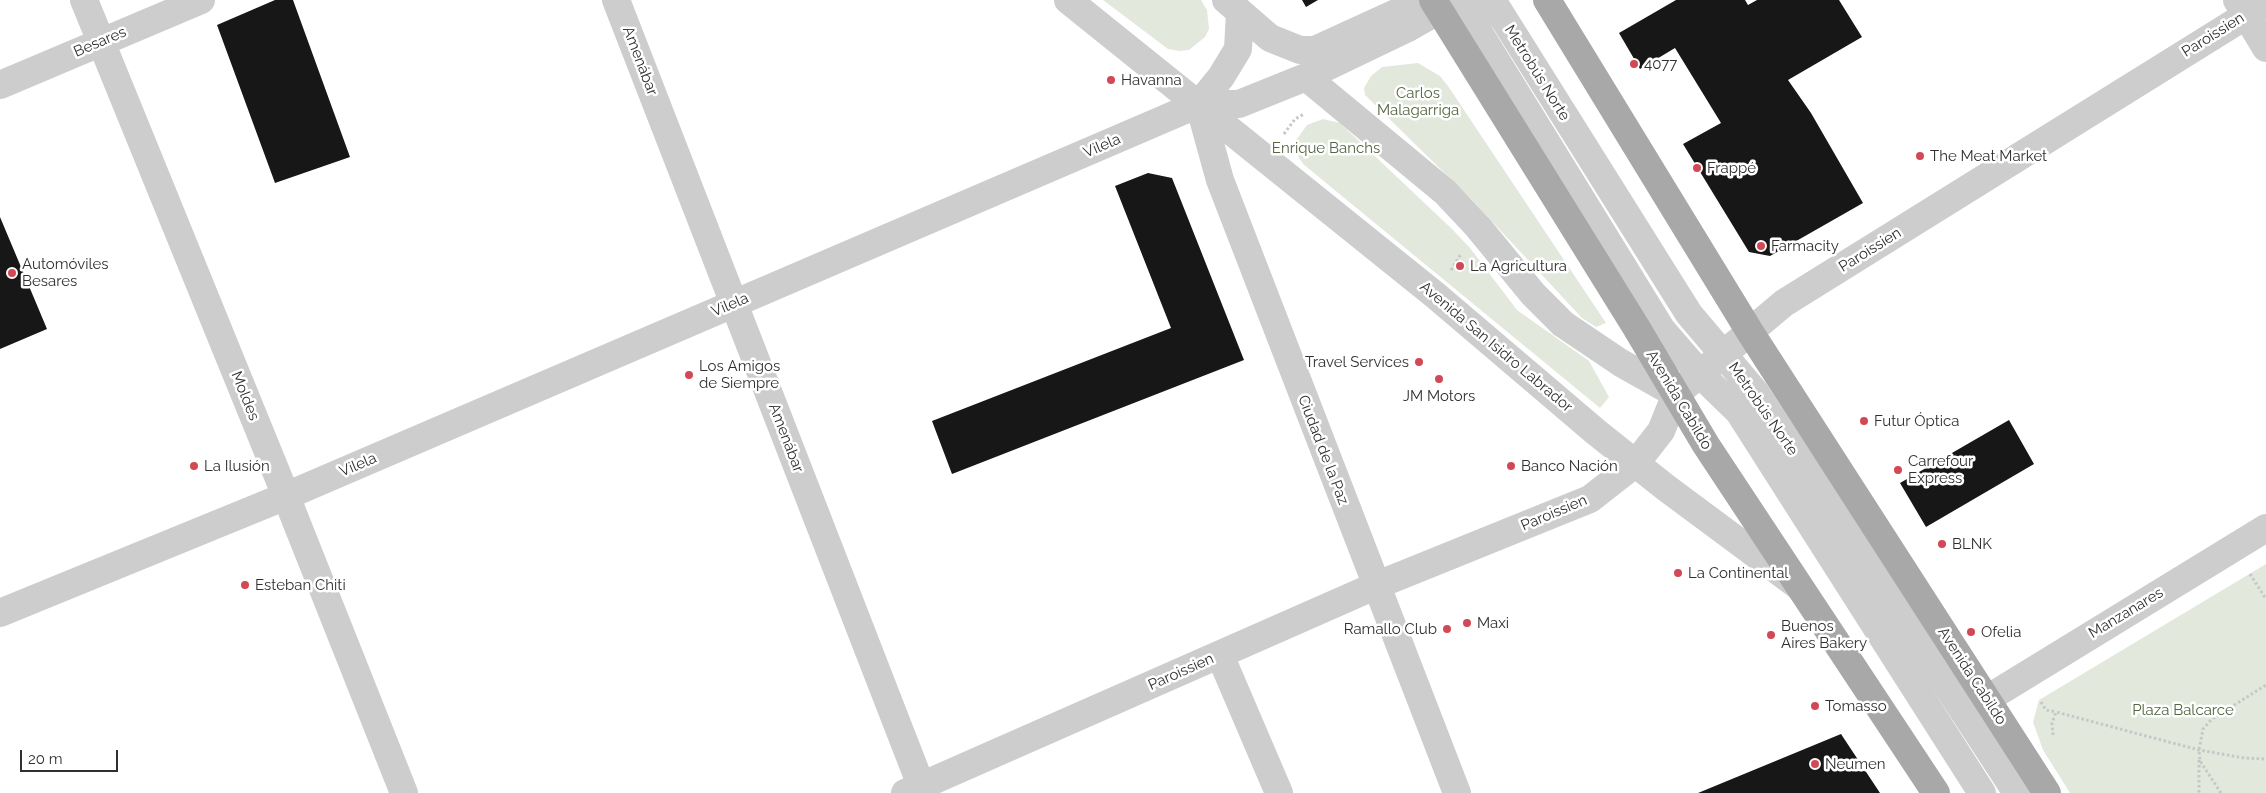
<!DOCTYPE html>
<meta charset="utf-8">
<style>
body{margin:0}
#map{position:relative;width:2266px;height:793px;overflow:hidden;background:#fff;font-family:Raleway,sans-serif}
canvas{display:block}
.scale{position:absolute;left:20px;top:750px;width:98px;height:22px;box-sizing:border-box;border:2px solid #303030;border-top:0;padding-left:6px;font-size:15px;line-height:18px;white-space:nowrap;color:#303030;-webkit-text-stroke:4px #fff;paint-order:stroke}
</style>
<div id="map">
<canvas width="2266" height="793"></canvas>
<div class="scale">20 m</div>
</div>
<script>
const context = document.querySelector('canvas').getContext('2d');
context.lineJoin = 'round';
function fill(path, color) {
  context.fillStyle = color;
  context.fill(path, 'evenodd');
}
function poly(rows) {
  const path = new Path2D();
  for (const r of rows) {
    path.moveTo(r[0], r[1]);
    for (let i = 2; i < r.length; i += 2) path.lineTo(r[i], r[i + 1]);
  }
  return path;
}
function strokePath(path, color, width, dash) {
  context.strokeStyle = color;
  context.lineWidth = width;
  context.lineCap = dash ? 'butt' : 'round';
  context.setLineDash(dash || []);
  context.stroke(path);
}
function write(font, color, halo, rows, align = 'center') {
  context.font = font + ' Raleway,sans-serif';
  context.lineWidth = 5;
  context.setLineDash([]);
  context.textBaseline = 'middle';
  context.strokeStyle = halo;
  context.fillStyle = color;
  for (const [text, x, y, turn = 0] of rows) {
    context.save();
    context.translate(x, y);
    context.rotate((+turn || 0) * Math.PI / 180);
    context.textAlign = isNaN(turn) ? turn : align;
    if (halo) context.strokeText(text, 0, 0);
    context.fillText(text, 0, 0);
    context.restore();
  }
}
fill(poly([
 [1103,0,1201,0,1207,10,1209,29,1205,37,1189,50,1179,51,1168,49],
 [1418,63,1440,76,1448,86,1606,323,1596,327,1582,318,1472,200,1365,95,1364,88,1371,76,1382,67],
 [1323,119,1340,123,1452,229,1470,248,1517,310,1589,361,1609,397,1600,408,1303,164,1298,156,1297,139,1307,125],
 [2266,564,2266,793,2070,793,2043,750,2033,722,2039,700]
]), '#e3e8dd');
fill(poly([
 [275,0,293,0,350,157,275,183,217,25],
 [1302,0,1318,0,1306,7],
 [1676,0,1745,0,1748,5,1757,0,1839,0,1862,37,1788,80,1811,113,1863,203,1770,256,1749,252,1683,144,1721,123,1675,48,1640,69,1619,33],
 [1148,173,1172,178,1244,360,952,474,932,421,1171,328,1115,186],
 [0,217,47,329,0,349],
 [2009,420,2034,464,1926,527,1900,483],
 [1841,734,1880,793,1698,793]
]), '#171717');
strokePath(poly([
 [1284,134,1295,119,1304,114],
 [1451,270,1461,254],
 [2250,574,2266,599],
 [2041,702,2046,710,2056,712],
 [2053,735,2052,723,2056,712,2199,750,2244,758,2266,759],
 [2199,760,2199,793],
 [2221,793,2200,761,2199,750,2203,729,2212,719,2266,685]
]), '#c7c7c7', 3, [2.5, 2.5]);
strokePath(poly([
 [84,0,286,496,404,793],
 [616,0,924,793],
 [1068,0,1435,295,1596,432,1665,487,1797,585],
 [1226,0,1270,38,1300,50,1315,50,1409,7],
 [1462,0,1481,36,1662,330,1701,375,1739,412,1982,793],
 [1492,0,1689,314,1755,392,2017,793],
 [2237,0,2266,48],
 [1306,77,1445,192,1478,227,1533,294,1563,324,1621,363,1676,394],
 [0,85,201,0],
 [1199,104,1220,180,1457,793],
 [1199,104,1221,77,1238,49,1240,12],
 [0,613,286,496,1199,104,1239,104,1306,77,1406,29,1457,0],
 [1220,655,1279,793],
 [1987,699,2266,528],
 [905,793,1375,586,1590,499,1636,463,1661,431,1676,394,1784,303,2266,3]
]), '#cdcdcd', 28);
strokePath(poly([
 [1433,0,1636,327,1706,445,1936,793],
 [1547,0,1750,332,2047,793]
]), '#a8a8a8', 28);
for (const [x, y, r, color] of [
 [1634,64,5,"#d04955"],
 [1111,80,5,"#d04955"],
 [1920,156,5,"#d04955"],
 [1697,168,5,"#d04955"],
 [1761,246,5,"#d04955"],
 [1460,266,5,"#d04955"],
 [12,273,5,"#d04955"],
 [1419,362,5,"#d04955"],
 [689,375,5,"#d04955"],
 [1439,379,5,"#d04955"],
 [1864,421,5,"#d04955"],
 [194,466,5,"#d04955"],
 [1511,466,5,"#d04955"],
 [1898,470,5,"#d04955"],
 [1942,544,5,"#d04955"],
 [1678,573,5,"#d04955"],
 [245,585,5,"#d04955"],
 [1467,623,5,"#d04955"],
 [1447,629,5,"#d04955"],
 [1971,632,5,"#d04955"],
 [1771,635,5,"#d04955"],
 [1815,706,5,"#d04955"],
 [1815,764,5,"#d04955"]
]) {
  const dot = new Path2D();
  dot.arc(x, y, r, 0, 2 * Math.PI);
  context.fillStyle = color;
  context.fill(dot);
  strokePath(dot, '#fff', 2);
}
write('15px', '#303030', '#fff', [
 ["Paroissien",2213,35,-32],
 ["Besares",100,42,-23],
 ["Amenábar",640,61,69],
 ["Metrobús Norte",1537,73,58],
 ["Vilela",1102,146,-23],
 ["Paroissien",1870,250,-32],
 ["Vilela",730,305,-23],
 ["Avenida San Isidro Labrador",1496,347,40],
 ["Moldes",245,396,68],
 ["Avenida Cabildo",1679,400,59],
 ["Metrobús Norte",1763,409,55],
 ["Amenábar",786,438,69],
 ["Ciudad de la Paz",1323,450,69],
 ["Vilela",358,465,-23],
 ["Paroissien",1554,513,-23],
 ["Manzanares",2126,613,-31],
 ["Paroissien",1181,672,-24],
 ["Avenida Cabildo",1972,676,57]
]);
write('15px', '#303030', '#fff', [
 ["4077",1644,64],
 ["Havanna",1121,80],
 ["The Meat Market",1930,156],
 ["Frappé",1707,168],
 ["Farmacity",1771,246],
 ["Automóviles",22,264],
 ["Besares",22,281],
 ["La Agricultura",1470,266],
 ["Travel Services",1409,362,"right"],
 ["Los Amigos",699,366],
 ["de Siempre",699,383],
 ["JM Motors",1439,396,"center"],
 ["Futur Óptica",1874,421],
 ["Carrefour",1908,461],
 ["Express",1908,478],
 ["La Ilusión",204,466],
 ["Banco Nación",1521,466],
 ["BLNK",1952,544],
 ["La Continental",1688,573],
 ["Esteban Chiti",255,585],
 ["Maxi",1477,623],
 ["Buenos",1781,626],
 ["Aires Bakery",1781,643],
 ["Ramallo Club",1437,629,"right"],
 ["Ofelia",1981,632],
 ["Tomasso",1825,706],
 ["Neumen",1825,764]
], 'left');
write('15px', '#546642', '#fff', [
 ["Carlos",1418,93],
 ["Malagarriga",1418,110],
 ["Enrique Banchs",1326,148],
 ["Plaza Balcarce",2183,710]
]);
</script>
